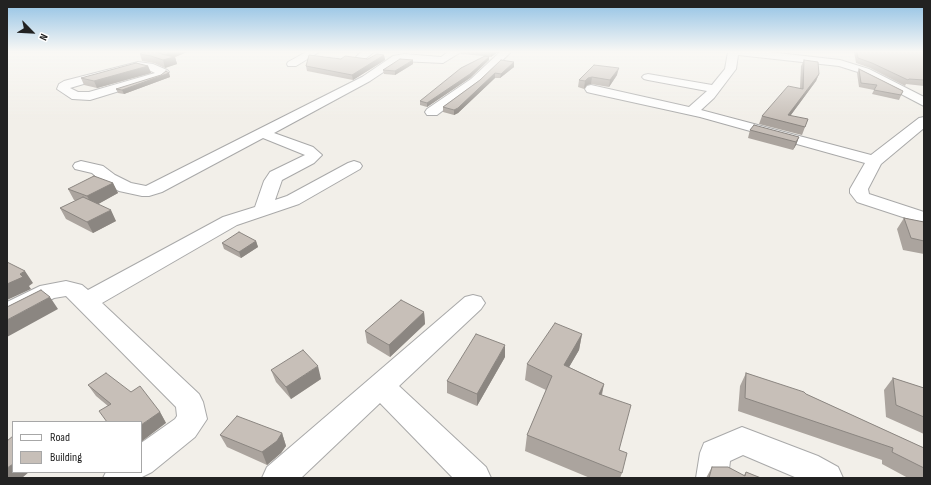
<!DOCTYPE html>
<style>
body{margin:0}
#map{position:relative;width:931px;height:485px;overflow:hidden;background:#f2efe9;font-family:"Sofia Sans Condensed",sans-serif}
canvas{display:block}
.frame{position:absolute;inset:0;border:8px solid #222;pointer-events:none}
.legend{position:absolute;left:12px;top:421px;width:130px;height:52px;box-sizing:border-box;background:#fff;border:1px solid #a7a7a7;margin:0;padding:5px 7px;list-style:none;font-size:12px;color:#222}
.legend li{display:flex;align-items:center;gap:8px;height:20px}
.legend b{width:20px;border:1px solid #a7a7a7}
.north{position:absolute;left:12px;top:12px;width:40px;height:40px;-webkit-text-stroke:3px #fff;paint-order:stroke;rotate:114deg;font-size:11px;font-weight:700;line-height:16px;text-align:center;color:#222}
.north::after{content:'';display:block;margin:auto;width:14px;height:18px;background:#222;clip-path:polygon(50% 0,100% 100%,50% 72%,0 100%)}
</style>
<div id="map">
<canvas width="931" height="485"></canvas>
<div class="frame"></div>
<ul class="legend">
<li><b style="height:5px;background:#fff"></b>Road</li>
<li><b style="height:11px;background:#c7bfb8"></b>Building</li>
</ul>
<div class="north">N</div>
</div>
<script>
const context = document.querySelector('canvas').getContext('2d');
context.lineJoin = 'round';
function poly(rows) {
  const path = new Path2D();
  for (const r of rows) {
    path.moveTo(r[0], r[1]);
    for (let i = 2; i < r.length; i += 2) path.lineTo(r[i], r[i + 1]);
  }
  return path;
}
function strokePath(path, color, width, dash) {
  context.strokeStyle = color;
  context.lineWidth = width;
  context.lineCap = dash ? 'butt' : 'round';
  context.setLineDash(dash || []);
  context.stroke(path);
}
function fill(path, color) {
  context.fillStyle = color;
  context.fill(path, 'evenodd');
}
const minor = poly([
 [306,52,319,52,296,66,288,66,287,64,288,62,306,52],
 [361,52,374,52,365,59,357,59,356,57,361,52],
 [448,52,461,52,443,63,400,61,370,81,274,133,313,147,322,155,314,163,282,180,275,200,287,196,348,163,354,161,360,163,362,166,360,169,299,204,237,225,102,303,199,394,203,402,207,419,195,437,152,472,140,478,103,478,106,472,141,472,141,443,175,419,177,416,176,407,66,296,54,298,15,318,7,320,7,302,40,286,66,281,82,285,88,290,223,217,255,207,264,181,270,172,305,155,263,138,162,192,149,196,142,196,119,191,103,183,92,173,75,169,73,166,75,163,81,161,103,166,115,175,131,183,146,186,362,77,393,56,404,54,441,57,448,52],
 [500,52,511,52,479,83,437,115,427,115,425,112,427,109,471,79,500,52],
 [728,52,769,52,840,60,869,69,924,97,924,106,861,73,839,66,738,55,736,69,714,98,701,110,871,155,919,118,924,117,924,128,881,164,868,189,869,194,924,212,924,224,857,202,850,193,850,189,865,163,700,117,591,93,587,92,585,89,587,86,591,85,689,107,707,91,648,80,644,79,642,77,644,75,648,74,712,85,725,69,728,52],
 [138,62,153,64,167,70,169,72,162,78,90,100,72,99,57,89,59,84,64,81,138,62],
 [138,68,147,69,155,73,89,92,78,92,70,88,138,68],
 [473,295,481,297,485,303,481,309,399,386,486,467,491,478,453,478,380,403,301,478,262,478,267,467,465,297,473,295],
 [742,427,818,456,838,467,843,478,797,478,743,455,730,461,728,478,696,478,700,453,704,443,742,427]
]);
strokePath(minor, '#a9a9a9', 2);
fill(minor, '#fff');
fill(poly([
 [143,52,187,52,175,57,177,64,165,68,154,63,142,61,140,54],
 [461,52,498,52,491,57,489,57,489,60,470,78,427,107,420,105,420,101,484,56,461,54],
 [854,52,924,52,924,86,906,84,905,86,870,68,856,63],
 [384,55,385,60,353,80,307,71,306,66,341,59,368,59],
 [804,60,819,74,816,81,790,116,805,127,802,135,759,124,762,116,800,88,801,66],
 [514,62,514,67,500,78,495,78,458,113,454,115,443,112,443,107,480,80],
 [413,64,395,75,384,74,383,70],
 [594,65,617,75,609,87,591,84,587,85,584,89,578,87,579,80],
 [148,66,151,73,97,88,84,85,81,78],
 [859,69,903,91,899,100,872,94,874,90,859,87,857,73],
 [169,73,170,77,124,94,118,93,116,89],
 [750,130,799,137,796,145,793,150,748,138],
 [113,183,118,193,98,204,116,221,93,233,66,219,60,208,76,201,74,200,68,189],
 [904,218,924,222,924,254,903,250,897,229],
 [256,241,258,247,241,258,224,249,222,243],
 [424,312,425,324,390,357,367,343,365,331],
 [582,334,579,350,569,367,604,384,602,395,619,450,622,473,620,478,590,478,525,451,527,435,546,390,525,380,527,364],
 [505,357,477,406,447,393,447,381],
 [271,370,321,379,291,399,276,382],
 [746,373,806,394,924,448,924,478,908,478,882,464,882,460,738,411,740,386],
 [893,378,924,388,924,434,886,417,884,390],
 [88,385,131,392,160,412,166,423,108,406,96,396],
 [282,433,286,446,281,453,267,465,227,447,220,435],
 [712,467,744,475,746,472,761,478,706,478]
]), '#aba49e');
fill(poly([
 [171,52,187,52,175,57,177,64,165,68,163,60,163,55],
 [492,52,498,52,491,57,491,53],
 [384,55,385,60,353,80,352,75],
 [489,57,489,60,470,78,427,107,427,103],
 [413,60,413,64,395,75,395,71],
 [514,62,514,67,500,78,501,74],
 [148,66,151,73,97,88,94,81],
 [619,68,617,75,609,87,610,80],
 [169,73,170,77,124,94,122,90],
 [495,73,495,78,458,113,454,115,454,110],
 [819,74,816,81,785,123,788,115],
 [592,77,591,84,587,85,584,89,585,81,588,78],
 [799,137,796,145,793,150,796,142],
 [113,183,118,193,93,207,87,196],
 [111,210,116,221,93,233,87,222],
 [256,241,258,247,241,258,239,252],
 [25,271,33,283,29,286,31,289,7,300,7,284,20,274],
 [50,297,58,309,7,337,7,320],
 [424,312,425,324,390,357,389,345],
 [582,334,579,350,561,381,564,365],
 [505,345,505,357,477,406,477,394],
 [318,366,321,379,291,399,286,387],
 [604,384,600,400,599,394],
 [160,412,166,423,141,442,141,425],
 [282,433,286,446,281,453,267,465,262,452],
 [13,464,13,472,29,472,22,478,7,478,7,468]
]), '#8b8681');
const building = poly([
 [143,52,155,52,174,57,163,60,151,56,140,54,143,52],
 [157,52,171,52,165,55,157,52],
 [482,52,492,52,491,53,482,52],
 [857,52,924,52,924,80,909,79,908,80,872,63,858,58,857,52],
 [377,54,384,55,352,75,306,66,309,55,341,59,345,56,368,59,377,54],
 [485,56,489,57,470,74,427,103,420,101,461,68,485,56],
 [400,59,413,60,395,71,383,70,400,59],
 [501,60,514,62,501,74,495,73,458,108,454,110,443,107,480,80,501,60],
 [804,60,818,62,819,74,788,115,808,119,805,127,762,116,788,86,803,89,804,60],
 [136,63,148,66,94,81,81,78,136,63],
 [594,65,619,68,610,80,592,77,588,78,585,81,579,80,594,65],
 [859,69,903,91,901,95,874,90,877,85,861,83,859,69],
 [166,71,169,73,122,90,116,89,161,75,166,71],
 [754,125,799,137,796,142,750,130,754,125],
 [94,176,113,183,87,196,68,189,94,176],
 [83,197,111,210,87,222,60,208,83,197],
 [904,218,924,222,924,241,911,238,904,218],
 [239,232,256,241,239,252,222,243,239,232],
 [7,262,25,271,20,274,23,277,7,284,7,262],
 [41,290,50,297,7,320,7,307,41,290],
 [401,300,424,312,389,345,365,331,401,300],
 [555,323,582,334,564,365,604,384,599,394,631,405,619,450,627,453,622,473,527,435,552,376,527,364,555,323],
 [476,334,505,345,477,394,447,381,476,334],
 [303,350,318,366,286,387,271,370,303,350],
 [106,373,131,392,140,386,160,412,141,425,141,422,107,422,99,411,111,404,88,385,106,373],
 [746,373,804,392,806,394,924,448,924,468,892,452,893,448,745,398,746,373],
 [893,378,924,388,924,417,896,405,893,378],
 [237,416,282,433,277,441,262,452,220,435,237,416],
 [13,436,13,464,7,468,7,441,13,436],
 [712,467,728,467,745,476,746,472,761,478,709,478,712,467]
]);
fill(building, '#c7bfb8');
strokePath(building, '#8b8681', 1);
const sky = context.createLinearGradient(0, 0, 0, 120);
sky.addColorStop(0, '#8fc0e4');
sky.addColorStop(0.43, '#f9f8f5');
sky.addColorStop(1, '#f9f8f500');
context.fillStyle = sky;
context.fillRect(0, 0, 931, 120);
</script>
